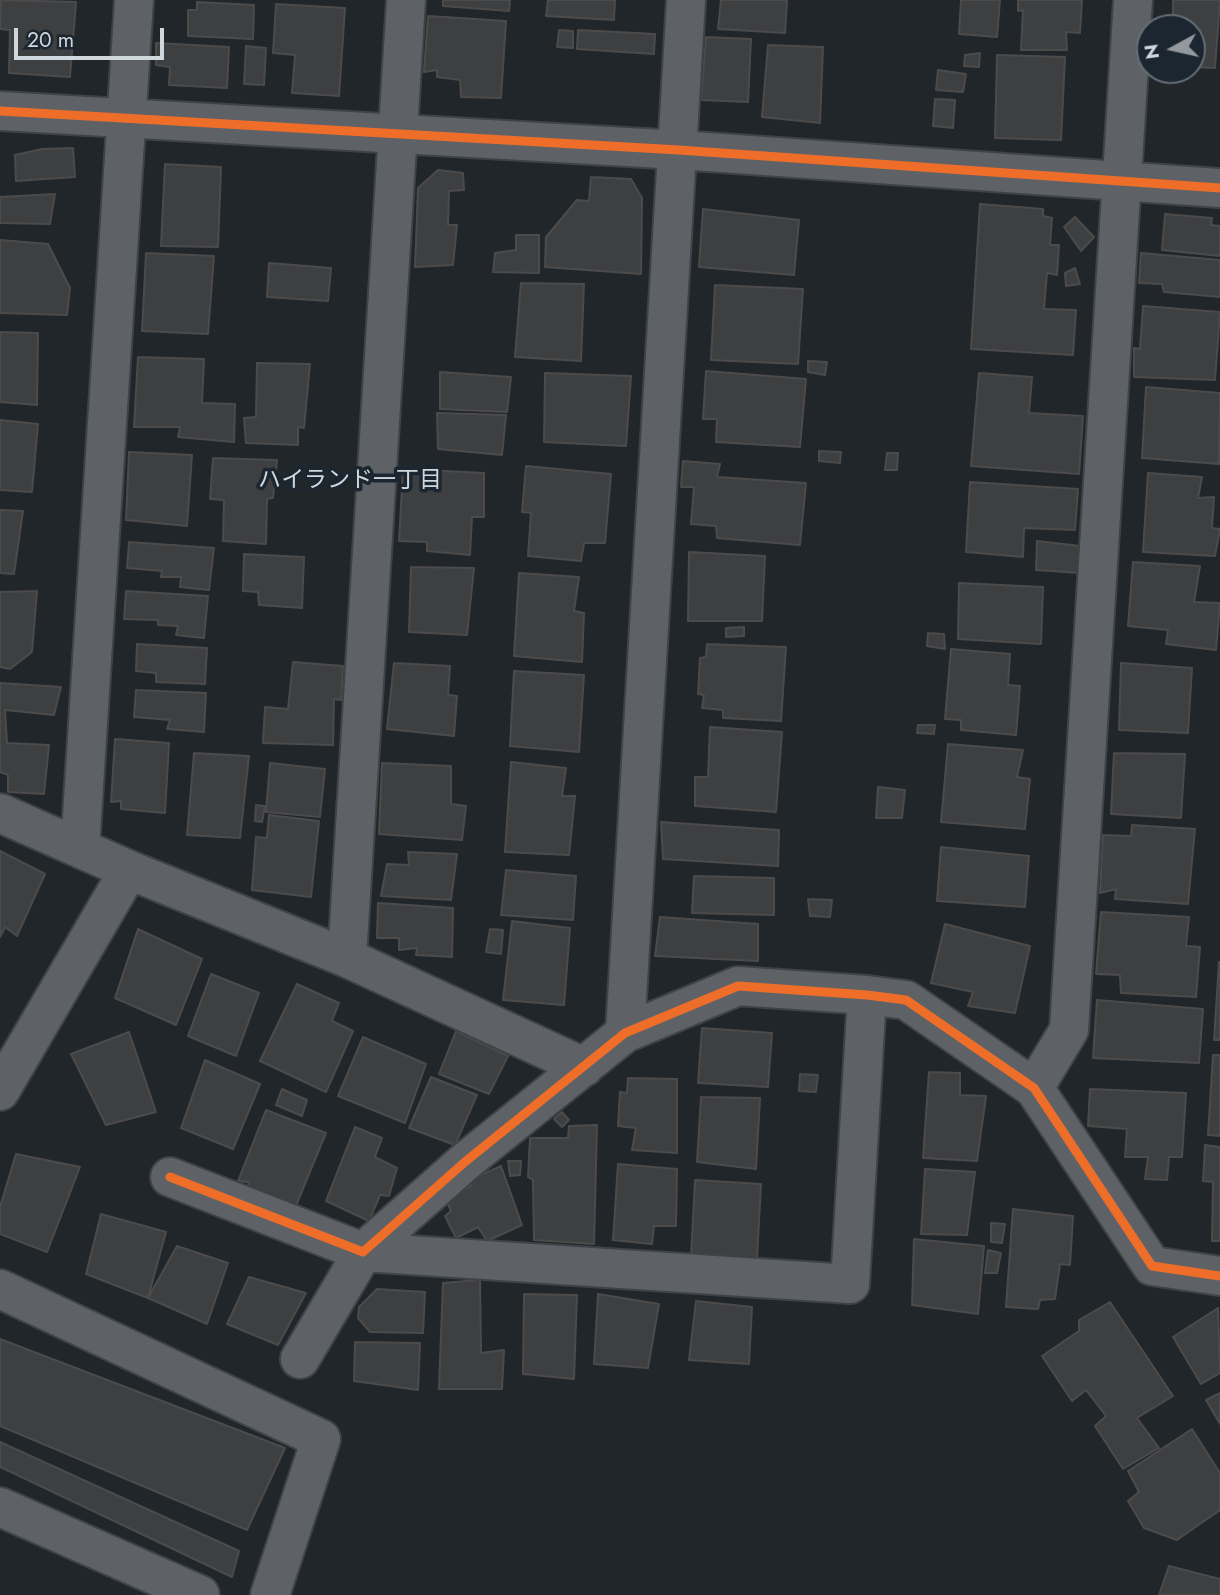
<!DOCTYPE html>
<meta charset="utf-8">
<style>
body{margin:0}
#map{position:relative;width:1220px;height:1595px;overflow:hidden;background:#21262b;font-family:Jost,sans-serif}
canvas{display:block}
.north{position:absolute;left:1136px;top:14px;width:70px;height:70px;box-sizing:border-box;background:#1c2630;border:2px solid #646d75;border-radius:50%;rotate:262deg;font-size:19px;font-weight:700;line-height:28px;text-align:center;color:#d0d7dd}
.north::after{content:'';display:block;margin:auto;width:24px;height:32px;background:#93999f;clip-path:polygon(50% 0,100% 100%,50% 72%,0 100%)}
.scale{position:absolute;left:14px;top:28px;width:150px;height:32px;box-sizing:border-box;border:4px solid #d0d7dd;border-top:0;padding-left:9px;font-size:21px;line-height:24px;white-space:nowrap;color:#d0d7dd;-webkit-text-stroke:5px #1c2630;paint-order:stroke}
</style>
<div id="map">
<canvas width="1220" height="1595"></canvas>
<div class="north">N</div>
<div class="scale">20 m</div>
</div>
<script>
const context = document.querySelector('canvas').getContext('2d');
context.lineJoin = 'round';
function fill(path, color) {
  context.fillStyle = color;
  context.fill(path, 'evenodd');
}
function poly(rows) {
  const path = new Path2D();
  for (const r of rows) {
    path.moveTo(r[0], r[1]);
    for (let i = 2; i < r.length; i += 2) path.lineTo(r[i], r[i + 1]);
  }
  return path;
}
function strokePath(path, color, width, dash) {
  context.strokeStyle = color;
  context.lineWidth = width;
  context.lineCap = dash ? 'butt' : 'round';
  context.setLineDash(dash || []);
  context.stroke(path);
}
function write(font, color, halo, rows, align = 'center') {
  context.font = font + ' Jost,"Noto Sans JP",sans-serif';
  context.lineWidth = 7;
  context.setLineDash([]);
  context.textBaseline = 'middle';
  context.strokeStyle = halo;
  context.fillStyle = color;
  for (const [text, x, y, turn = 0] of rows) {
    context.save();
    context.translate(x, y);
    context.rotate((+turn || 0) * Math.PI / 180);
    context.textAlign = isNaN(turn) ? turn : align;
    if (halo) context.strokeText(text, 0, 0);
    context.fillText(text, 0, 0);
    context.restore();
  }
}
const building = poly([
 [1,0,76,2,70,77,9,73,10,30,0,29,1,0],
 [443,0,510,0,509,11,443,6,443,0],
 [548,0,615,0,614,20,546,16,548,0],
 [721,0,787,0,785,33,718,29,721,0],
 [961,0,1000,0,997,37,959,34,961,0],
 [1018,0,1082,0,1080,33,1066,32,1067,50,1021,50,1023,10,1018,11,1018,0],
 [1173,0,1220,0,1215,68,1192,67,1192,28,1167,28,1167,25,1173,24,1173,0],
 [197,2,254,5,253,39,188,36,188,10,197,10,197,2],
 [276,4,345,8,339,96,292,93,295,55,273,53,276,4],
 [428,16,506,21,501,98,461,97,460,80,437,77,437,70,424,72,428,16],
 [559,30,573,31,573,48,557,47,559,30],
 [578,30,655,34,654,54,577,49,578,30],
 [706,37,751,39,748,102,701,100,706,37],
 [156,43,229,47,227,88,169,85,170,67,156,65,156,43],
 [768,45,823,47,820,123,762,117,768,45],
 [246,46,266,48,264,85,244,84,246,46],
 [980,53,979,67,964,66,965,55,980,53],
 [997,55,1065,57,1061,140,995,138,997,55],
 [938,70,966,74,963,92,936,90,938,70],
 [935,99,955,100,953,128,933,126,935,99],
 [73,148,75,177,16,181,15,155,42,149,73,148],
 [165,164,221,167,218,247,161,246,165,164],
 [438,170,463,173,464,190,449,191,448,225,457,225,453,265,415,267,418,188,438,170],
 [591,177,631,179,642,198,641,274,545,267,546,237,577,200,589,201,591,177],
 [55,194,50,224,0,223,0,197,55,194],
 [980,204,1043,209,1043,216,1052,218,1050,245,1059,245,1057,275,1047,273,1044,309,1076,310,1073,355,971,349,980,204],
 [703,209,799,220,794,275,699,267,703,209],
 [1165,214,1212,218,1211,225,1220,226,1220,256,1162,250,1165,214],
 [1075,217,1094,237,1081,251,1064,227,1075,217],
 [516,235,539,235,539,273,493,272,495,253,516,250,516,235],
 [0,240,48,244,70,288,67,315,0,313,0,240],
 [146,253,214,256,208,334,142,331,146,253],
 [1141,253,1220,260,1220,297,1164,292,1162,284,1139,283,1141,253],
 [269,263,331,268,328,301,267,297,269,263],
 [1075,268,1080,284,1066,286,1065,273,1075,268],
 [521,283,584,284,581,361,515,357,521,283],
 [715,285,803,289,798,364,711,360,715,285],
 [1143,306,1220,312,1215,380,1134,377,1134,348,1140,349,1143,306],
 [0,332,38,333,37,405,0,402,0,332],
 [138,357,204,359,202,403,235,404,234,442,178,437,180,427,134,427,138,357],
 [808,361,827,362,825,375,808,372,808,361],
 [257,363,310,364,304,428,298,427,298,445,246,443,244,418,256,417,257,363],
 [706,371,806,379,800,447,716,442,717,419,703,419,706,371],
 [440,372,511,377,507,412,440,409,440,372],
 [545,373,631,376,626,446,544,442,545,373],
 [979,373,1032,377,1029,413,1083,416,1079,474,971,466,979,373],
 [1146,387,1220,393,1219,464,1142,458,1146,387],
 [437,413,506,415,502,455,438,449,437,413],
 [0,420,38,424,32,492,0,490,0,420],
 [819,451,841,452,840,463,819,461,819,451],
 [129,452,192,455,187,526,126,520,129,452],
 [887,453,898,453,897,470,885,470,887,453],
 [213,458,277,460,273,498,267,499,266,544,223,541,224,500,210,499,213,458],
 [683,461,720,464,717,477,806,483,800,545,717,538,716,526,691,524,694,487,681,487,683,461],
 [526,466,611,474,605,543,584,543,581,561,528,556,531,513,522,512,526,466],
 [403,469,484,473,484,517,472,517,470,555,427,551,427,542,399,541,403,469],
 [1148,473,1202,477,1198,498,1214,497,1212,528,1220,529,1215,556,1143,552,1148,473],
 [970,482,1078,489,1075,530,1024,528,1023,557,966,552,970,482],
 [0,510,23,511,14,574,0,573,0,510],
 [1037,541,1081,546,1079,573,1036,570,1037,541],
 [129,542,214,548,209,590,180,587,181,577,161,577,162,571,127,568,129,542],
 [689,552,765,556,762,621,688,621,689,552],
 [244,554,304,557,302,608,259,605,258,592,243,591,244,554],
 [1133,562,1200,566,1194,602,1220,603,1216,650,1166,644,1168,630,1128,626,1133,562],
 [411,567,474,568,467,635,409,632,411,567],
 [519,573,579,577,574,611,584,613,582,662,514,656,519,573],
 [959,583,1043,587,1041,644,958,639,959,583],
 [37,591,32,652,10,669,0,667,0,592,37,591],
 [126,591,208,596,204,638,176,635,178,626,158,625,158,620,124,619,126,591],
 [744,627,744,636,726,637,726,628,744,627],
 [928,633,944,634,945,649,927,646,928,633],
 [137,644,207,648,205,684,156,682,156,673,136,671,137,644],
 [707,644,786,647,781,721,723,718,723,710,702,708,704,695,698,694,700,658,706,657,707,644],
 [951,649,1010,654,1008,685,1020,686,1016,735,961,730,961,720,945,719,951,649],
 [293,662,343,666,341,700,334,699,333,745,263,743,265,707,288,709,293,662],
 [394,663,450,666,448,695,457,696,454,736,387,729,394,663],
 [1121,663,1192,668,1188,733,1119,730,1121,663],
 [514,671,584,675,579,752,510,746,514,671],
 [0,683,61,687,54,715,5,710,7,743,49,745,44,794,8,792,8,775,0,772,0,683],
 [136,690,206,693,204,732,167,729,170,720,134,717,136,690],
 [918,725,935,725,934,734,917,733,918,725],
 [710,727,782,732,776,812,695,806,695,777,708,777,710,727],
 [115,739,169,743,165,813,121,809,121,801,111,802,115,739],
 [948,744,1023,750,1017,777,1030,779,1025,829,941,822,948,744],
 [194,753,249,756,240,838,187,835,194,753],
 [1114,753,1185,754,1181,818,1111,814,1114,753],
 [511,762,566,768,562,796,575,796,569,855,505,852,511,762],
 [270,763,325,769,320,817,266,812,270,763],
 [382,763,451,766,451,804,466,806,462,840,379,834,382,763],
 [878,787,905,790,902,818,876,818,878,787],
 [256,805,265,806,262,822,255,821,256,805],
 [269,815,319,821,311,897,252,890,256,837,267,838,269,815],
 [661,822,779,830,778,866,663,859,661,822],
 [1132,825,1195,829,1188,904,1115,899,1116,889,1100,893,1103,835,1131,836,1132,825],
 [941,847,1029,856,1025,907,937,901,941,847],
 [0,851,45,874,17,936,5,927,0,937,0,851],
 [408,852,457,854,451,900,381,896,387,864,409,865,408,852],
 [506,870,576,876,573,920,501,915,506,870],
 [694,876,774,878,774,915,692,913,694,876],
 [808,899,832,900,830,917,810,916,808,899],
 [378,903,453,908,452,957,416,955,417,948,399,950,399,938,377,938,378,903],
 [1101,912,1189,917,1186,946,1200,947,1196,997,1121,993,1120,975,1096,974,1101,912],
 [660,917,758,924,758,961,655,956,660,917],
 [512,921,570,928,564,1005,503,1000,512,921],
 [945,924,1030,946,1015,1013,968,1006,973,992,931,983,945,924],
 [138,929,202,959,176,1025,115,998,138,929],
 [490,929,503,930,501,954,486,952,490,929],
 [1219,962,1220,962,1220,1040,1214,1040,1219,962],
 [211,974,259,993,236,1056,188,1036,211,974],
 [297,984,339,1003,332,1021,353,1031,326,1092,260,1061,297,984],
 [1097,1000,1203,1009,1199,1063,1093,1058,1097,1000],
 [702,1028,772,1033,768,1087,698,1083,702,1028],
 [456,1031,508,1056,489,1094,439,1074,456,1031],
 [129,1032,156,1112,106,1125,71,1054,129,1032],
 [363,1037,426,1064,405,1123,338,1096,363,1037],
 [1213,1055,1220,1055,1220,1136,1208,1135,1213,1055],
 [205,1060,260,1084,233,1149,181,1128,205,1060],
 [929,1072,960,1073,960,1095,986,1096,977,1161,923,1158,929,1072],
 [800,1074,818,1075,816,1092,799,1091,800,1074],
 [431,1077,477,1095,455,1145,409,1128,431,1077],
 [628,1078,677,1079,677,1153,632,1150,636,1128,618,1126,620,1092,627,1093,628,1078],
 [282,1089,307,1100,302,1116,276,1105,282,1089],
 [1090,1089,1186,1093,1182,1157,1169,1157,1167,1180,1145,1179,1148,1157,1125,1157,1127,1129,1088,1126,1090,1089],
 [701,1097,760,1098,756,1169,697,1162,701,1097],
 [266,1110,326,1133,295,1208,251,1190,248,1182,238,1181,266,1110],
 [562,1112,569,1120,562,1127,554,1119,562,1112],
 [597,1125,594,1244,534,1240,533,1180,528,1177,530,1138,568,1138,569,1126,597,1125],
 [355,1127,382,1138,375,1157,397,1168,389,1196,380,1195,369,1221,326,1201,355,1127],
 [1205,1145,1220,1147,1220,1241,1212,1241,1213,1182,1203,1181,1205,1145],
 [16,1154,80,1167,47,1252,0,1234,0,1207,16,1154],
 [508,1161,521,1161,520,1175,510,1176,508,1161],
 [618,1164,677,1169,676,1226,654,1226,652,1244,613,1240,618,1164],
 [501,1166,522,1225,487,1241,478,1227,456,1238,445,1216,451,1211,447,1202,457,1195,456,1192,471,1186,470,1180,501,1166],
 [925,1169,975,1172,967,1235,921,1234,925,1169],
 [695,1180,761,1184,757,1258,691,1257,695,1180],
 [1013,1209,1073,1216,1070,1265,1060,1264,1055,1299,1040,1300,1038,1309,1006,1307,1013,1209],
 [101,1214,166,1232,148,1298,86,1274,101,1214],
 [991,1223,1005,1224,1002,1243,991,1242,991,1223],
 [914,1239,984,1246,978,1314,912,1305,914,1239],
 [177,1246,228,1263,207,1324,148,1298,177,1246],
 [988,1250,1001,1253,997,1273,985,1273,988,1250],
 [249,1277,306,1293,278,1345,227,1324,249,1277],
 [480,1280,481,1353,504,1350,502,1389,439,1389,443,1283,480,1280],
 [377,1289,425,1292,423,1333,370,1332,358,1318,359,1307,377,1289],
 [524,1294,577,1295,574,1379,523,1374,524,1294],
 [598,1294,659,1304,648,1368,594,1364,598,1294],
 [696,1301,752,1307,749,1364,689,1360,696,1301],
 [1110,1302,1173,1396,1137,1418,1159,1448,1123,1469,1095,1426,1106,1416,1086,1390,1072,1401,1042,1356,1079,1331,1079,1320,1110,1302],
 [1218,1308,1220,1373,1201,1384,1173,1337,1218,1308],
 [0,1339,285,1448,247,1530,0,1426,0,1339],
 [355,1342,420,1343,418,1390,354,1381,355,1342],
 [1220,1393,1220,1424,1206,1400,1220,1393],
 [1192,1429,1220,1473,1220,1510,1177,1540,1144,1528,1128,1501,1139,1492,1128,1471,1192,1429],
 [0,1442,239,1551,232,1577,0,1467,0,1442],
 [1169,1566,1220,1579,1220,1595,1159,1595,1169,1566]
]);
fill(building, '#3e3f40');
strokePath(building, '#4c4b4c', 2);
const street = poly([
 [0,111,679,150,1220,188],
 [0,813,129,870,347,958,584,1067],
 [80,848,134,0],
 [347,958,406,0],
 [625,1033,686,0],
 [1034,1088,1069,1030,1133,0],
 [0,1091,129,870],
 [170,1177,363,1252,466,1161,625,1033,738,986,867,995,906,1000,1034,1088,1152,1266,1220,1276],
 [0,1289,321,1439,270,1595],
 [300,1359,363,1252,850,1284,867,995],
 [0,1507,200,1595]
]);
strokePath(street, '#3e4347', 42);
strokePath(street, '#5e6267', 38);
strokePath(poly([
 [0,111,679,150,1220,188],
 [170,1177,363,1252,466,1161,625,1033,738,986,867,995,906,1000,1034,1088,1152,1266,1220,1276]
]), '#ee6e29', 9);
write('23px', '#d0d7dd', '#1c2630', [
 ["ハイランド一丁目",350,481]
]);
</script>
